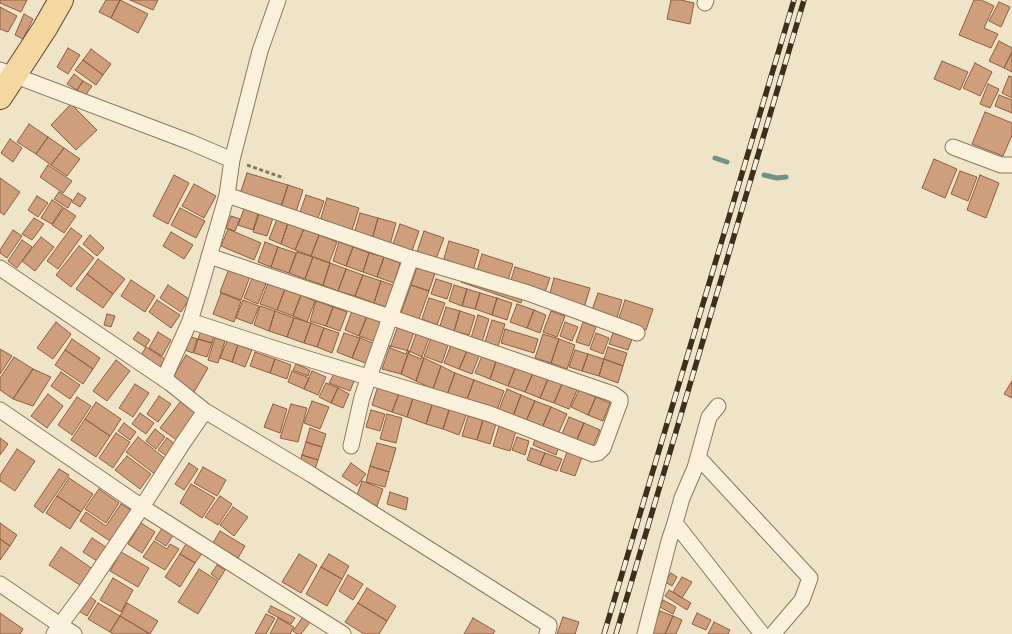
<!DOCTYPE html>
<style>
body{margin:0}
canvas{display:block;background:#f0e4c8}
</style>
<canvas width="1012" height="634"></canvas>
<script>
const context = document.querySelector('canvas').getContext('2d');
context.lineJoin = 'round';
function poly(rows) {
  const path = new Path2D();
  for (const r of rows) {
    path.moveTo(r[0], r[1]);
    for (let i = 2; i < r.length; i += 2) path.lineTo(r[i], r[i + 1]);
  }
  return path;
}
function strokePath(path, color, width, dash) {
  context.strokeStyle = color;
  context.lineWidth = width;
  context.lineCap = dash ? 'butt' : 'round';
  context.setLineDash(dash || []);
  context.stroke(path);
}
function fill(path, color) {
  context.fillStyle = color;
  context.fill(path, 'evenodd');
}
strokePath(poly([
 [715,158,727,162],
 [764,175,777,178,786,177]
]), '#6f938a', 5);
const building = poly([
 [0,0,27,0,21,12,0,3,0,0],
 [106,0,120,0,111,18,99,12,106,0],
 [120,0,148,14,138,33,111,18,120,0],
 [130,0,158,0,153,10,130,0],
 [671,0,681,0,694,3,690,24,667,19,671,0],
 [974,0,981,0,994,6,984,28,998,34,991,48,959,35,974,0],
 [999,2,1010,7,1001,27,989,21,999,2],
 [0,7,17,16,8,32,0,29,0,7],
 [24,14,33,19,23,39,15,35,24,14],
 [999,41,1012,48,1012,52,1004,68,989,61,999,41],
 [68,48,80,55,68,74,57,67,68,48],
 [91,49,111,64,103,75,83,60,91,49],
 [1012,52,1012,72,1004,68,1012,52],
 [83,60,103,75,96,85,75,70,83,60],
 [942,61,968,72,960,90,934,79,942,61],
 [975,63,992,72,980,96,963,88,975,63],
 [74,74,83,81,77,90,67,84,74,74],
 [1009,76,1012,77,1012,98,1002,93,1009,76],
 [83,81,92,86,85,96,77,90,83,81],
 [988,84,999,89,990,108,980,104,988,84],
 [999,95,1012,100,1012,113,995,106,999,95],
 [71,104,97,130,76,150,51,125,71,104],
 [985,112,1012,123,1012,135,1003,156,972,144,985,112],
 [29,124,48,137,36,154,17,142,29,124],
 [48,137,64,148,51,165,36,154,48,137],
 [10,139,22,148,13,162,1,153,10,139],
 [64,148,80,159,67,176,51,165,64,148],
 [934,159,957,169,945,198,922,188,934,159],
 [48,165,72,181,63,193,40,177,48,165],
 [960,171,977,177,968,201,951,194,960,171],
 [247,173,288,185,281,207,240,194,247,173],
 [174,175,189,183,168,224,153,216,174,175],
 [980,175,999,183,986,218,967,210,980,175],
 [0,178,20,192,4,215,0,212,0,178],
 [194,184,216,196,204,218,182,206,194,184],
 [288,185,303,190,296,212,281,207,288,185],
 [59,192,72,200,68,208,54,199,59,192],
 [78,193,86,198,80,207,72,202,78,193],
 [306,195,324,201,317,221,299,215,306,195],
 [37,196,48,203,38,217,28,210,37,196],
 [327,198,359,208,352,230,320,221,327,198],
 [52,200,63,207,52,224,41,218,52,200],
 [245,206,259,211,253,230,238,225,245,206],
 [64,208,76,216,64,233,52,225,64,208],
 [180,208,205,221,196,238,171,225,180,208],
 [360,213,378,218,372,239,354,234,360,213],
 [259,214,273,218,267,236,253,232,259,214],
 [231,216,240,219,235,231,226,228,231,216],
 [34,218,44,224,32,240,22,234,34,218],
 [378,218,396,223,390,245,372,239,378,218],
 [277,219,288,223,281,244,269,239,277,219],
 [288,223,304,229,295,250,281,244,288,223],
 [400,224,419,231,412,251,393,244,400,224],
 [71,228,82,236,58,269,47,261,71,228],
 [228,229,261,243,254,260,221,246,228,229],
 [304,229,319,235,311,256,295,250,304,229],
 [13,230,22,236,7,258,0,253,0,250,13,230],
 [424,231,444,238,436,259,417,252,424,231],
 [171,232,193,245,184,259,163,246,171,232],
 [90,235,104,248,97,256,83,244,90,235],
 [319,235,337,242,329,263,311,256,319,235],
 [41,237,54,247,35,271,22,261,41,237],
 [22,240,32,247,17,268,8,261,22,240],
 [449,241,479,250,473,271,443,262,449,241],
 [265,242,278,247,271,267,258,262,265,242],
 [339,242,353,247,346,266,333,261,339,242],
 [79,246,94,258,71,287,56,275,79,246],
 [278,247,296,253,289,273,271,267,278,247],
 [353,247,369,253,363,272,346,266,353,247],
 [297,252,313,257,305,279,289,273,297,252],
 [369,253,384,257,377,277,363,272,369,253],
 [482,254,513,264,507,284,476,274,482,254],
 [313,257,330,263,323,285,305,279,313,257],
 [384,257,400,263,394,283,377,277,384,257],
 [98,259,125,279,113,294,87,274,98,259],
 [330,263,346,269,338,291,323,285,330,263],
 [230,266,251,274,241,300,220,292,230,266],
 [417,267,435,273,429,291,411,285,417,267],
 [515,267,550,278,544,295,510,283,515,267],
 [346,269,363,275,355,296,338,291,346,269],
 [87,274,113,294,103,308,76,289,87,274],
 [464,274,524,295,521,303,461,282,464,274],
 [363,275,381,281,374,303,355,296,363,275],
 [253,276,267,281,258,304,244,298,253,276],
 [554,278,590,288,584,308,549,297,554,278],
 [436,279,452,284,447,299,431,294,436,279],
 [131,280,155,296,145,312,121,296,131,280],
 [381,281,396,286,389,308,374,303,381,281],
 [268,283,285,289,277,310,260,304,268,283],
 [168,285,189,299,181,312,160,298,168,285],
 [411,285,429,291,419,319,401,313,411,285],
 [454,285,467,289,462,306,449,301,454,285],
 [285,289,301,295,293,316,277,310,285,289],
 [467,289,480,293,475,309,462,306,467,289],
 [221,293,241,301,234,322,213,314,221,293],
 [480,293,497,298,492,315,475,309,480,293],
 [598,293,622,300,617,318,592,310,598,293],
 [301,295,315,301,307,322,293,316,301,295],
 [429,298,445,303,437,325,422,319,429,298],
 [497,298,512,303,507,320,492,315,497,298],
 [157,300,180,315,171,328,149,312,157,300],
 [243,300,259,306,252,324,236,318,243,300],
 [625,300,653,309,646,330,618,321,625,300],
 [316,301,333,307,326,326,310,321,316,301],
 [517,304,534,310,527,328,510,322,517,304],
 [260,306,275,311,269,331,254,325,260,306],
 [333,307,347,312,340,331,326,326,333,307],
 [446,307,460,311,454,331,440,326,446,307],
 [534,310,546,315,540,333,527,328,534,310],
 [275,311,294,318,287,337,269,331,275,311],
 [352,311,367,316,359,336,345,330,352,311],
 [460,311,475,316,469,335,454,331,460,311],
 [551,311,565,316,557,337,543,332,551,311],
 [107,314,115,316,111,327,104,325,107,314],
 [478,315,489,319,482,342,471,338,478,315],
 [367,316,383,322,376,342,359,336,367,316],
 [294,318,311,323,304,343,287,337,294,318],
 [492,320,505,324,498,346,485,342,492,320],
 [56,322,71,334,53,359,37,348,56,322],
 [565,322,578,327,572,341,560,336,565,322],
 [583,322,596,327,589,346,576,342,583,322],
 [311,323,324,328,317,347,304,343,311,323],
 [398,326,414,332,406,354,390,348,398,326],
 [324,328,339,333,332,353,317,347,324,328],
 [505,329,538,339,534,353,501,343,505,329],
 [201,331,214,335,212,343,198,339,201,331],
 [138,332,150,340,145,347,133,339,138,332],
 [158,332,171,340,162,356,149,348,158,332],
 [344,333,360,338,352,358,337,352,344,333],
 [596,333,609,338,603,354,590,349,596,333],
 [613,333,632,339,628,350,609,344,613,333],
 [416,334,429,338,421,359,409,354,416,334],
 [543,334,559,339,551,363,535,358,543,334],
 [186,335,197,339,193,353,182,349,186,335],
 [432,336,449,342,442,363,424,356,432,336],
 [215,338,225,341,218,363,208,360,215,338],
 [360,338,375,344,368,364,352,358,360,338],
 [72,339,100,358,93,369,65,350,72,339],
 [198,339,212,343,207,357,194,353,198,339],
 [559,339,575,345,567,369,551,363,559,339],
 [227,341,238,345,232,362,220,358,227,341],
 [238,345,252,350,245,367,232,362,238,345],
 [451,345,467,351,459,369,444,363,451,345],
 [390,346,409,351,401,374,382,369,390,346],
 [146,347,165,359,157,372,138,360,146,347],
 [608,347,627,353,623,366,604,359,608,347],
 [0,349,12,356,0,374,0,349],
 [65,350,93,369,83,384,55,365,65,350],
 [575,350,588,354,582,371,569,367,575,350],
 [409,351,424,358,416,381,401,374,409,351],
 [467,351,479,356,472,374,459,369,467,351],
 [255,352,275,359,270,373,250,366,255,352],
 [483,353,497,359,490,379,475,373,483,353],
 [588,354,604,359,599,376,582,371,588,354],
 [186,355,208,368,194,392,172,379,186,355],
 [14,357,33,369,13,399,0,390,0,378,14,357],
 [424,358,441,366,433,389,416,381,424,358],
 [275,359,291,365,287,379,270,373,275,359],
 [497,359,516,366,508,386,490,379,497,359],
 [604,359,623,366,618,383,599,376,604,359],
 [116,360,130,371,107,401,93,391,116,360],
 [296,364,310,370,308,376,293,370,296,364],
 [441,366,455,373,447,395,433,389,441,366],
 [516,366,533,373,525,392,508,386,516,366],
 [337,368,356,376,350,391,329,383,337,368],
 [33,369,51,377,33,406,13,399,33,369],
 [292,371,309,378,304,389,288,382,292,371],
 [312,371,326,377,318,395,304,389,312,371],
 [61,372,80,385,70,399,51,386,61,372],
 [455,373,474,380,466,402,447,395,455,373],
 [533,373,548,379,540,398,525,392,533,373],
 [548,379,562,384,554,403,540,398,548,379],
 [474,380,504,391,496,413,466,402,474,380],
 [1012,381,1012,398,1004,394,1012,381],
 [326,383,338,388,331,403,319,397,326,383],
 [379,383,400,391,392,412,372,405,379,383],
 [135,384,149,393,133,417,119,408,135,384],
 [562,384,577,390,569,409,554,403,562,384],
 [338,388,349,394,343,408,331,403,338,388],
 [507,389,521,395,513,416,499,410,507,389],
 [579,390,596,397,588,415,571,407,579,390],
 [400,391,414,395,407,417,392,412,400,391],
 [48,394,63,406,47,428,31,416,48,394],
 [414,395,433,402,426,424,407,417,414,395],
 [521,395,535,401,526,421,513,416,521,395],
 [159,396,171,404,158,422,147,414,159,396],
 [77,397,91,406,72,435,58,425,77,397],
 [184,397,202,410,178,441,160,428,184,397],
 [596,397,610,403,603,421,588,415,596,397],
 [312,401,329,407,320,429,304,423,312,401],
 [535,401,551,407,542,428,526,421,535,401],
 [96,402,121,419,110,436,85,419,96,402],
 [433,402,450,407,443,429,426,424,433,402],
 [273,404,287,409,280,433,264,427,273,404],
 [291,404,307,408,298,442,280,438,291,404],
 [450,407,467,413,459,435,443,429,450,407],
 [551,407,567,414,558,434,542,428,551,407],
 [371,410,385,414,380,431,366,427,371,410],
 [140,413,154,423,146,434,132,424,140,413],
 [387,414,402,418,396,443,380,439,387,414],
 [468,416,483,420,477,440,462,436,468,416],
 [569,417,584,423,576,442,561,436,569,417],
 [85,419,110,436,96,457,71,440,85,419],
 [483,420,496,424,490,444,477,440,483,420],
 [124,423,136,432,130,440,118,431,124,423],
 [584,423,600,430,592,449,576,442,584,423],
 [499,426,516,431,510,451,493,446,499,426],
 [310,428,326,434,322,447,306,442,310,428],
 [155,429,165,437,156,449,146,441,155,429],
 [116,433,130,442,113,468,99,458,116,433],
 [536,436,559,446,556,455,533,445,536,436],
 [138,437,167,460,156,475,126,452,138,437],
 [517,437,529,441,525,455,512,450,517,437],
 [0,438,8,444,0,455,0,438],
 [167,438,179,447,170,458,158,450,167,438],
 [306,442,322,447,318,460,302,455,306,442],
 [377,443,396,448,389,472,370,466,377,443],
 [531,448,545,453,540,465,527,460,531,448],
 [17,449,35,461,15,491,0,481,0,475,17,449],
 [567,452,582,457,575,476,560,471,567,452],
 [545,453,562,459,557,471,540,465,545,453],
 [302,455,318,460,315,469,299,464,302,455],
 [127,456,151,474,140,489,115,470,127,456],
 [189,463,198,469,184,490,175,484,189,463],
 [351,463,366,474,357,486,342,476,351,463],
 [370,466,389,472,385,487,366,482,370,466],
 [203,467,226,480,217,496,194,483,203,467],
 [59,469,69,475,43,513,34,506,59,469],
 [69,478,93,494,81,512,57,496,69,478],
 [362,481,383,489,377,506,356,498,362,481],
 [191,484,215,498,202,518,180,503,191,484],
 [99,489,119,503,106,523,85,509,99,489],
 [390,492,408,498,406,510,387,504,390,492],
 [57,496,81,512,70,529,46,513,57,496],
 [220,496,232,504,218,525,205,517,220,496],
 [121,504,131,510,110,541,80,521,86,512,106,526,121,504],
 [233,507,248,517,234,536,220,525,233,507],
 [0,523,17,535,10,546,0,539,0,523],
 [141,523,155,532,142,553,128,544,141,523],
 [165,524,176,531,166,546,155,539,165,524],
 [220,531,245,546,238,558,213,543,220,531],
 [92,538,106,547,97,561,83,552,92,538],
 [0,539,10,546,0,560,0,539],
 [189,539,205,549,195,563,180,554,189,539],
 [154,541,167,549,170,544,179,549,165,570,143,557,154,541],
 [61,547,97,572,86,589,49,565,61,547],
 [121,552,149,568,138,587,110,571,121,552],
 [180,554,195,563,180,587,165,577,180,554],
 [299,554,317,565,301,593,282,582,299,554],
 [329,554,349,566,342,579,321,567,329,554],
 [217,565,225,570,219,580,211,574,217,565],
 [321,567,342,579,327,606,306,594,321,567],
 [199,569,218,581,198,614,178,602,199,569],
 [671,573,677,577,672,586,665,582,671,573],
 [348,575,363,584,353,600,339,591,348,575],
 [682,577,692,582,682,598,673,592,682,577],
 [113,578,133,590,121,612,100,600,113,578],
 [367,588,396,606,387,621,358,603,367,588],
 [669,590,691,603,687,610,665,596,669,590],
 [87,595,96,601,87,616,77,610,87,595],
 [663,600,676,607,673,614,660,607,663,600],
 [98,603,120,616,110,632,88,619,98,603],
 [127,603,158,621,150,634,120,616,127,603],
 [358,603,387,621,379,634,364,634,345,622,358,603],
 [271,606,295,618,291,624,268,612,271,606],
 [660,611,673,616,665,634,650,634,660,611],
 [0,613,23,629,20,634,0,634,0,613],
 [697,613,711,620,706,630,692,624,697,613],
 [266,614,275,618,266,634,255,634,266,614],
 [120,616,150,634,113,634,110,632,120,616],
 [673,616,682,620,676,634,665,634,673,616],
 [303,617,310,622,301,634,297,634,293,631,303,617],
 [563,617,579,622,575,634,557,634,563,617],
 [278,618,294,627,290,634,270,634,278,618],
 [473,618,495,631,493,634,464,634,473,618],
 [714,622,730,630,728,634,708,634,714,622]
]);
fill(building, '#cf9f7d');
strokePath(building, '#8d5f41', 1);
const street = poly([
 [705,3,706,0],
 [0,70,190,142,232,160],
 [953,147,1001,165,1012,165],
 [227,195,411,258,528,293,637,333],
 [0,268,170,383,205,411,183,443,142,507,343,634],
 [190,321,282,351,490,414,593,454,598,453,603,448,620,402,620,399,613,394,390,317,209,256],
 [164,379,190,321,200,288,227,195,232,160,260,51,278,0],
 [0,410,142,507,86,590,60,625,74,634],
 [205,411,312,475,549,625,549,627,547,634],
 [351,446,362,397,411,258],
 [698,457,810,578,802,600,773,634],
 [675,523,682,498,695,468,709,417,718,406],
 [0,584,60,625,54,634],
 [645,634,669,541,675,523,762,634]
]);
const primary = poly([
 [0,97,45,28,61,0]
]);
strokePath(street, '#8d765c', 17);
strokePath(primary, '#5b4430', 26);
strokePath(poly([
 [247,165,284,178]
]), '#8d765c', 3, [4, 2.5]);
strokePath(street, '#faf1dc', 15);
strokePath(primary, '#f3d9a0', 24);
const rail = poly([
 [604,634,794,0],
 [616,634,804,0]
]);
strokePath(rail, '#3d2e20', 5.5);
strokePath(rail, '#f7eed8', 4, [11]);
</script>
